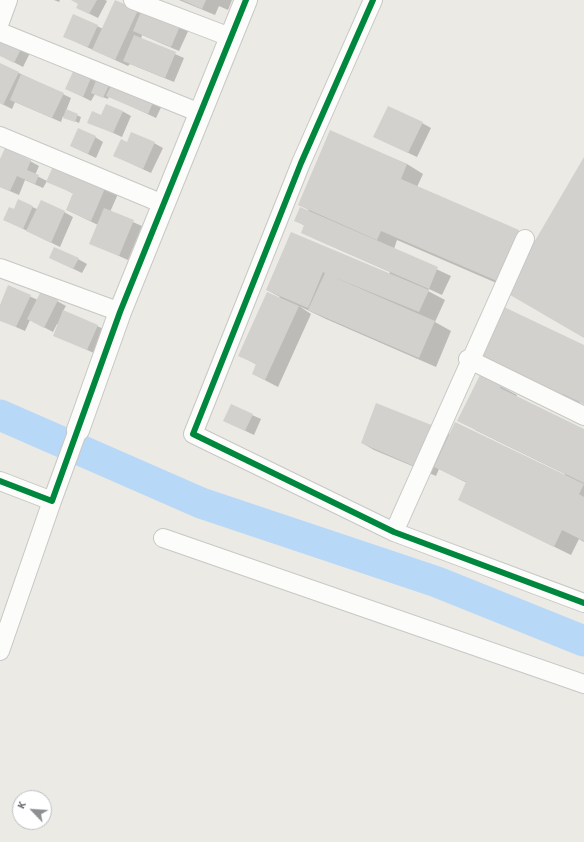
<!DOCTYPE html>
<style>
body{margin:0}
#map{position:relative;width:584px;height:842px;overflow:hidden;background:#ebeae5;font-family:"Alegreya Sans",sans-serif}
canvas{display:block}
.north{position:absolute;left:12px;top:790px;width:40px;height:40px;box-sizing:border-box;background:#fff;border:1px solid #bdbfc1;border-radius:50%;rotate:295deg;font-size:11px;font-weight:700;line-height:16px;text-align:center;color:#5b5e64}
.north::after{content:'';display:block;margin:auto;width:14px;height:18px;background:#8d8f91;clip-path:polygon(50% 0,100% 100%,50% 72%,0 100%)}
</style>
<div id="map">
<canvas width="584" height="842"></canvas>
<div class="north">K</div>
</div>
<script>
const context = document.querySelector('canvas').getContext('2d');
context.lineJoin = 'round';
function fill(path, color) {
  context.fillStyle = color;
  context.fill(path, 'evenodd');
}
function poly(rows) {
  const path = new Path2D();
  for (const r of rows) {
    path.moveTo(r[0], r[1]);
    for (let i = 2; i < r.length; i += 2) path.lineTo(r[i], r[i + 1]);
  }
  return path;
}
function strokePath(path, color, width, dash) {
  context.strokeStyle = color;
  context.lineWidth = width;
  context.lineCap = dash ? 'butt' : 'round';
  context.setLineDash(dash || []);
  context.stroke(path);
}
fill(poly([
 [54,0,60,0,59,2],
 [73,0,105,0,107,1,98,18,86,12,79,4],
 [179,0,232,0,228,10,219,6,215,15],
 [137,11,142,14,191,25,179,51,142,35,141,39,184,58,174,82,130,64,128,66,65,37,97,26,103,29],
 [25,42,33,47,23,67,0,55],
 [0,64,71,98,66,111,81,117,79,123,63,116,61,122,15,102,12,109,0,103],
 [100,72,166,97,156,118,109,96,108,99,95,94,91,101,67,89],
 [122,111,131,116,122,137,89,122,102,116],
 [422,123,431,128,417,157,383,141],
 [331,132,407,164,423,174,417,187,519,231,536,241,584,159,584,337,508,288,397,240,394,249,451,276,442,295,429,289,428,291,445,300,435,322,451,331,436,367,326,319,299,306,311,314,278,387,253,374,257,365,239,355,280,297,267,290,291,233,389,274,390,272,315,239,302,232,305,226,295,220,309,210,299,205],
 [95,137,103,142,96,158,71,146],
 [128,143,154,143,163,148,151,173,115,156],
 [60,154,118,194,110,212,142,226,128,260,90,243,98,225,67,210,74,194,48,181],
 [30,161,39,166,35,175,47,181,43,188,25,180,19,195,0,187,0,162],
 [18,201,37,209,64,212,73,217,60,247,5,220,14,210],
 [78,259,87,264,82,273,59,262],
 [9,287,38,300,41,292,66,306,63,311,106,330,96,354,54,335,59,324,57,324,53,332,30,320,25,331,0,320,0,307],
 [584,346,584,404,580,402,578,405,498,367],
 [500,386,517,395,516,397,584,430,584,542,579,539,571,555,459,500,467,483,439,469,436,476,374,450,362,443,439,429,450,435,564,476,565,474,475,430],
 [252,415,261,419,254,435,225,421]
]), '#0003');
strokePath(poly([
 [0,415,201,503,437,582,584,641]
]), '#b7d8f7', 31);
fill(poly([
 [71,0,97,0,89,14,76,8,78,4],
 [115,0,138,10,115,60,92,50],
 [182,0,206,0,202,9],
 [145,2,183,19,171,47,133,31],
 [73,14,98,25,88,47,63,37],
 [0,33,25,41,14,63,0,56],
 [134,35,176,52,165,78,123,61],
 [0,63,19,72,3,105,0,103],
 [76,65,93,73,83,97,65,89],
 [100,71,113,76,103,98,91,93],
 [117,73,158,91,148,114,106,96],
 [21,74,64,93,52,118,10,100],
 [106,104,123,111,113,133,87,123,92,111,101,115],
 [388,106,423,122,408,153,373,137],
 [66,109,78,114,75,122,63,118],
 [78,128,96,136,88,154,70,146],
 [330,130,407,164,401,179,519,230,497,281,381,231,377,240,298,205],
 [131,132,155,142,143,169,113,156,121,139,127,142],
 [5,148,31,160,27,170,39,175,35,184,17,176,10,191,0,187,0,159],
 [59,153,106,186,91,221,66,210,73,193,46,182],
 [584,157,584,338,505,292],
 [18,199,33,206,23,229,3,220,9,207,14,209],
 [41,200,65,211,51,243,26,231],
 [300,207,438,267,429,289,301,233,304,225,294,221],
 [104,208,134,220,119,256,89,244],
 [291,232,429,290,419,312,329,275,435,321,419,358,308,310,325,273,323,272,308,308,266,290],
 [54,247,79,258,73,269,49,258],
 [8,285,31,295,16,327,0,321,0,305],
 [41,291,58,300,44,328,27,319],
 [267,292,299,306,265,380,252,374,256,364,238,356],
 [504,307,584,345,584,404,563,394,562,396,480,358],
 [63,310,98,325,87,350,53,336],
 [480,375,501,385,500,388,584,429,584,483,457,421],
 [376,403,439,428,423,470,361,443],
 [231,404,253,414,245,431,223,421],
 [455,422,584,484,579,494,584,497,584,541,562,530,554,547,458,500,466,482,434,467]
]), '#d2d1ce');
const street = poly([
 [133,0,230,37],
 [373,0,301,163,193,434,394,532,584,603],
 [0,22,8,0],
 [0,32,200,113],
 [0,136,163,204],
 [0,268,120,312],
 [468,359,584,416],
 [0,481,52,501,78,430],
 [394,532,525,239],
 [163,538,584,684],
 [0,651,52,501]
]);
const secondary = poly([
 [78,430,120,312,246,0]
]);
strokePath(street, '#c7c7c6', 20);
strokePath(secondary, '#c8c8c7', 24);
strokePath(street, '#fcfcfb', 18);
strokePath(secondary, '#fcfcfb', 22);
strokePath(poly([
 [373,0,301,163,193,434,394,532,584,603],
 [0,481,52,501,120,312,246,0]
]), '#00873e', 6);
</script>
